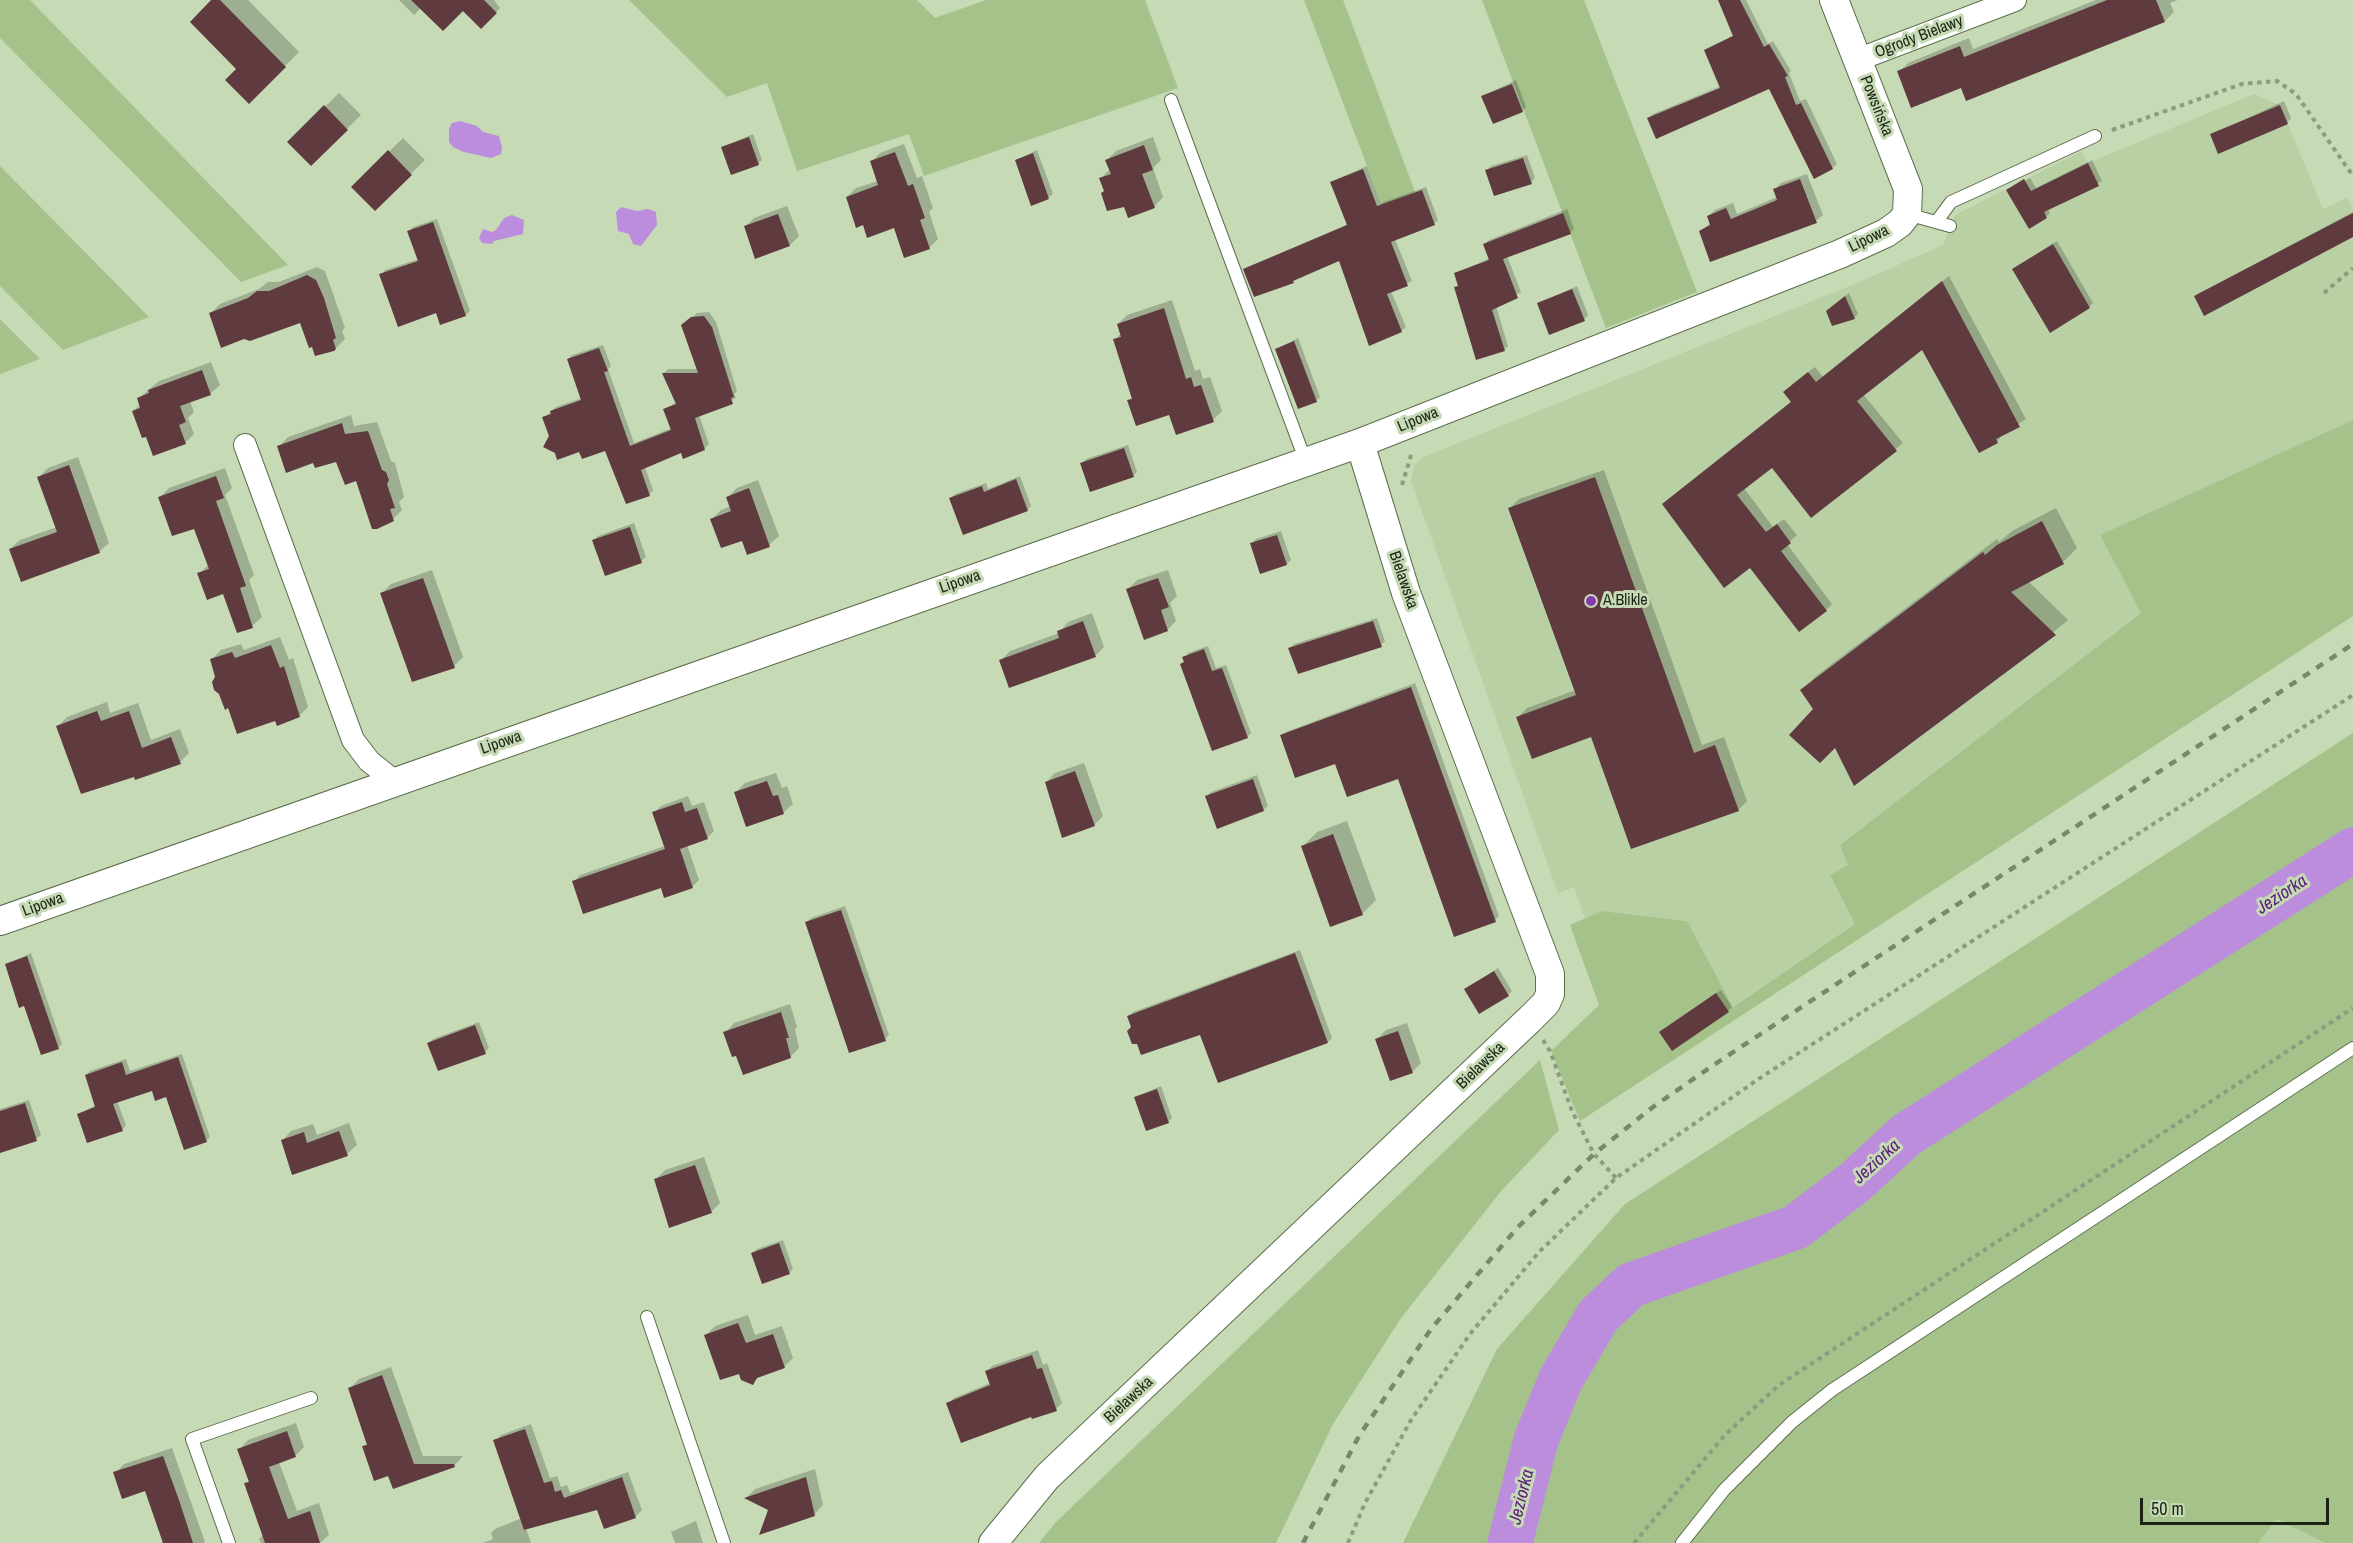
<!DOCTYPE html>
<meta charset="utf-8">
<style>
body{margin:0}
#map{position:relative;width:2353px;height:1543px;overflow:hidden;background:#c6dab5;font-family:"Archivo Narrow",sans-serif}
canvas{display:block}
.scale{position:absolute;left:2140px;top:1498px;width:189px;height:27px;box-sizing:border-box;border:3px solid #1c2315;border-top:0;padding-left:8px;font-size:18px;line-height:21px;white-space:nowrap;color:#1c2315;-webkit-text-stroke:4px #c6dab5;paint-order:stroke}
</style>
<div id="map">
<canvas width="2353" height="1543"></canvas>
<div class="scale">50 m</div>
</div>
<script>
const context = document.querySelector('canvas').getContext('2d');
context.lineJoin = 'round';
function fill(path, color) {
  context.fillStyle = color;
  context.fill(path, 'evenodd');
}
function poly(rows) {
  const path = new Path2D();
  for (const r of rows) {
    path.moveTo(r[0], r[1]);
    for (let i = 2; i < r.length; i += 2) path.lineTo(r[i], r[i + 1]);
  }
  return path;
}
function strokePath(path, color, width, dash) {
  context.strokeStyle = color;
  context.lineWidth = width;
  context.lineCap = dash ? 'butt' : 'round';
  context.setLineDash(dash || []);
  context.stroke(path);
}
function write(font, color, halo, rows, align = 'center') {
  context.font = font + ' "Archivo Narrow",sans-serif';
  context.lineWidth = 6;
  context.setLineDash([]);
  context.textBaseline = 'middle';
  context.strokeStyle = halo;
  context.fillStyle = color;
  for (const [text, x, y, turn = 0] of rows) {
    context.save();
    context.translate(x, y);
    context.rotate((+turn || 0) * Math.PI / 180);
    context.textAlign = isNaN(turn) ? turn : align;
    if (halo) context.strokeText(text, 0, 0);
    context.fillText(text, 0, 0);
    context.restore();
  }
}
fill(poly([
 [2254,94,2280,105,2323,209,2347,198,2353,208,2353,420,2100,535,2141,613,1840,845,1848,865,1831,875,1855,924,1732,1007,1687,921,1602,911,1585,919,1574,887,1558,893,1411,481,1415,464,1423,457,1857,283,1943,245,1955,215,2082,151,2088,163],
 [2277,1519,2325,1543,2258,1543]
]), '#b9d0a5');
fill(poly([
 [0,0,30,0,288,265,241,282,0,38],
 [629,0,917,0,935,18,986,0,1145,0,1178,88,924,176,909,134,797,171,767,83,727,97],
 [1304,0,1343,0,1415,192,1382,205],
 [1482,0,1584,0,1697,292,1606,328],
 [0,166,149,317,63,350,0,286],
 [0,319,40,359,0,374],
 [2353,420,2353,616,1580,1121,1551,1051,1599,1005,1570,925,1602,911,1687,921,1733,1007,1855,924,1830,875,1848,865,1840,845,2141,613,2100,535],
 [2353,733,2353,1543,2325,1543,2277,1519,2258,1543,1403,1543,1497,1349,1625,1204],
 [1540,1060,1559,1130,1502,1190,1401,1318,1333,1424,1276,1543,1039,1543,1056,1522]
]), '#a4c28a');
fill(poly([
 [460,121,477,126,483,132,499,136,502,147,501,154,491,158,464,152,453,147,449,142,449,129,452,123],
 [621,207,637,211,648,209,656,212,657,225,641,246,633,244,629,234,618,231,616,212],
 [512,215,524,220,523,234,494,241,492,244,482,243,479,238,483,229,492,232,496,230,504,218]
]), '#bc8ddc');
fill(poly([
 [213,0,248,0,299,52,249,102],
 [399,0,494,0,500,8,481,27,461,10,421,8,414,15],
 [1720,0,1746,0,1768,44,1773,41,1791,71,1789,73,1800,101,1806,99,1837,164,1832,168,1814,177,1770,87,1649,118,1653,114,1721,86,1705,50,1734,35],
 [2096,0,2178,0,2170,3,2174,12,2165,21,1967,99,1962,86,1899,72,1908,63,1969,38,1973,49],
 [1516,80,1526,107,1522,111,1483,96],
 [339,93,361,115,311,164,289,142],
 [2284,101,2291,118,2287,123,2212,135],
 [753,134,762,160,758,164,723,147],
 [1153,137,1161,160,1153,168,1163,197,1154,207,1125,205,1105,190,1101,178,1110,169,1107,160,1116,151],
 [403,138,425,160,375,209,353,187],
 [904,144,917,178,922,176,933,208,929,212,938,239,929,248,895,227,864,224,847,197,856,188,878,181,871,162,880,153],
 [1037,150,1053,194,1048,198,1017,160],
 [1527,155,1535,178,1531,182,1487,170,1491,166],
 [2092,160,2102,181,2048,209,2050,213,2046,217,2011,189,2030,178,2036,188],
 [1367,166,1381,203,1426,187,1438,220,1434,224,1395,239,1412,281,1391,291,1406,327,1401,331,1340,259,1293,281,1245,270,1348,224,1331,182],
 [1807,174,1823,215,1816,221,1700,231,1711,223,1708,216,1715,210,1733,203,1737,214,1777,197,1774,190,1781,183],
 [787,206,799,236,790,245,745,227,754,218],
 [1567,209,1574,229,1570,233,1507,256,1521,292,1496,306,1508,346,1504,350,1456,288,1459,284,1455,274,1490,258,1485,244,1489,240],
 [2353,212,2353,235,2196,297,2200,293],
 [437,219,470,311,466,315,437,312,381,275,385,270,419,259,409,231,413,227],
 [2057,241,2093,303,2089,307,2013,269],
 [317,267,325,271,345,328,342,331,345,339,336,348,301,321,211,313,220,304,259,289,268,282,279,282],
 [1949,276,2026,419,2003,434,1997,442,1922,348,1863,394,1903,443,1896,449,1812,516,1772,466,1744,488,1773,527,1784,519,1797,535,1787,544,1832,604,1826,610,1751,566,1664,504,1792,401,1791,385,1815,367,1823,377],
 [1577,286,1588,315,1584,320,1539,304],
 [1849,293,1858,314,1854,318,1832,307],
 [1172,300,1195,371,1200,369,1203,379,1210,377,1222,411,1213,420,1170,413,1129,401,1133,396,1115,340,1121,333,1118,324,1127,315],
 [709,312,716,322,737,391,734,394,736,398,699,415,709,444,705,448,684,457,682,451,645,467,653,490,649,495,606,449,580,450,550,436,544,418,556,407,582,398,568,359,572,355,603,345,611,366,608,369,634,443,672,428,665,409,677,402,664,373,668,369,698,369,683,326,697,313],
 [1298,338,1320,397,1316,401,1277,349],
 [211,362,220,385,210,394,190,401,194,412,188,418,194,434,185,443,147,435,133,411,141,404,139,398,159,381],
 [351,415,354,426,377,422,391,461,395,463,404,497,399,502,402,510,393,519,337,460,314,461,279,446,288,437],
 [1128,445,1137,472,1133,476,1082,463,1086,459],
 [78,457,109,543,99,552,10,549,20,540,57,527,39,477,48,468],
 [225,468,232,488,225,495,254,575,249,580,262,617,252,626,223,592,199,574,209,564,195,527,160,497,169,488],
 [1604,470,1702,745,1724,737,1747,801,1738,810,1592,735,1518,717,1527,708,1576,690,1510,508,1519,499],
 [1020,476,1031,506,1027,510,951,498,955,494,986,483,988,489],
 [758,480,779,536,769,545,748,553,743,539,712,519,721,510,731,506,728,497,737,488],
 [2056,508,2077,548,2063,562,2028,581,2068,620,2028,653,1802,690,1816,676,1997,539,1999,542,2012,531],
 [634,523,646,557,641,561,606,574,594,540,598,536],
 [1281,531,1291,560,1287,564,1261,572,1252,543,1256,539],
 [432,570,463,657,454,666,382,593,391,584],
 [1168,570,1177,596,1170,603,1176,621,1167,630,1128,589,1137,580],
 [1092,613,1104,647,1095,656,1001,660,1010,651,1059,633,1068,622],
 [1377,618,1385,641,1381,645,1290,648,1294,644],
 [280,637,289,660,293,658,308,707,299,716,276,719,216,677,212,659,221,650,241,644,244,650],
 [1208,646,1216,668,1226,665,1251,733,1247,737,1182,664,1188,653],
 [1415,683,1499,916,1495,920,1399,777,1336,762,1281,736,1286,732],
 [107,702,110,713,138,703,151,740,180,729,189,753,180,762,58,726,67,717],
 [1084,763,1103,816,1094,825,1046,782,1055,773],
 [776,773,782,788,787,786,793,804,783,813,736,792,745,783],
 [1257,775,1268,806,1263,810,1207,796,1211,792],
 [688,796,692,806,704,802,714,831,707,838,687,845,699,880,692,887,574,882,580,875,665,846,654,813,661,806],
 [1347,821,1376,900,1362,914,1303,846,1317,832],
 [845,906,889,1035,885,1039,806,923,811,918],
 [1300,950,1332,1038,1328,1042,1132,1028,1129,1016,1133,1012],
 [31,953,62,1044,58,1048,6,965],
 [1498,968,1512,991,1508,995,1466,989],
 [1721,990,1732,1007,1728,1011,1660,1032],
 [790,1004,797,1027,795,1029,799,1048,790,1057,737,1054,725,1033,734,1023],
 [479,1022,489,1048,485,1052,429,1043,433,1039],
 [1407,1023,1421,1063,1412,1072,1377,1039,1386,1030],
 [182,1054,210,1137,206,1141,167,1095,153,1089,117,1101,126,1125,122,1130,79,1114,96,1105,86,1075,90,1071,126,1059,130,1071],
 [1161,1086,1172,1118,1168,1122,1136,1097],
 [29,1100,41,1135,36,1139,0,1144,0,1109],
 [349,1123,357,1145,347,1154,293,1173,282,1141,291,1131,313,1124,317,1135],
 [704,1157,720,1203,711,1212,656,1179,665,1170],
 [783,1240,793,1269,789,1273,753,1253,757,1249],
 [748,1315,755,1335,782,1326,793,1358,784,1367,760,1375,752,1383,706,1335,715,1326],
 [1038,1350,1043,1365,1047,1363,1062,1403,1056,1409,1032,1415,948,1404,954,1398,990,1383,986,1372,992,1366],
 [391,1367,423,1456,463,1456,454,1466,389,1474,364,1447,368,1443,350,1388,359,1379],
 [296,1423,304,1447,295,1456,279,1462,297,1511,319,1503,329,1535,320,1543,261,1543,259,1539,264,1534,246,1484,250,1480,239,1450,248,1440],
 [531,1424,550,1478,557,1476,561,1487,567,1485,570,1493,628,1472,642,1510,636,1516,604,1527,598,1508,526,1528,531,1543,483,1543,493,1539,491,1533,495,1529,522,1518,495,1441,501,1435],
 [172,1448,205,1542,203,1543,161,1543,164,1540,146,1489,115,1473,124,1464],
 [815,1469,823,1505,814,1515,770,1509,747,1497,755,1489],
 [696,1521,703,1543,675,1543,671,1532]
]), '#0003');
strokePath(poly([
 [1510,1543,1536,1440,1561,1379,1598,1316,1631,1285,1796,1227,1855,1182,1906,1135,2353,850]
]), '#bc8ddc', 45);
fill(poly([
 [211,0,220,0,286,67,249,104,225,80,236,69,190,22],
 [411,0,484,0,497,13,481,29,463,11,443,31],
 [1718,0,1740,0,1764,47,1769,44,1788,76,1785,77,1796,105,1801,103,1833,169,1814,179,1769,89,1656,139,1647,118,1720,88,1704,50,1733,36],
 [2107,0,2156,0,2165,22,1966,101,1961,88,1911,108,1897,71,1960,46,1964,57],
 [1512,84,1523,112,1493,124,1481,96],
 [324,105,348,130,311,166,287,142],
 [2280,105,2288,124,2218,154,2210,134],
 [749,137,759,165,731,175,721,147],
 [1144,145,1153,170,1142,174,1155,208,1128,218,1124,207,1107,211,1101,193,1104,191,1099,178,1111,174,1105,160],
 [388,150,412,175,375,211,351,187],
 [895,152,908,186,913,184,925,218,920,220,930,249,904,258,894,228,867,238,863,225,856,228,846,197,878,185,870,161],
 [1033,153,1049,199,1031,206,1015,160],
 [1523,158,1532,184,1494,196,1485,170],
 [2088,163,2099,186,2044,212,2047,218,2029,229,2006,190,2024,179,2031,191],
 [1363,169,1377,206,1422,190,1435,225,1391,242,1408,286,1387,294,1402,332,1369,346,1339,261,1293,281,1294,283,1254,297,1243,269,1347,225,1330,182],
 [1800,179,1817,223,1710,262,1699,231,1710,225,1707,216,1726,208,1731,219,1777,200,1773,189],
 [1563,213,1571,234,1503,259,1518,298,1492,310,1505,351,1476,360,1454,287,1458,286,1454,273,1489,260,1483,244],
 [2353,213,2353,237,2204,316,2194,296],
 [778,214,790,246,755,259,744,226],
 [433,222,466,316,440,325,436,313,398,327,379,274,418,261,407,231],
 [2053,244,2090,308,2050,333,2012,269],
 [307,275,316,280,324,298,336,338,333,340,336,349,334,351,315,356,312,347,309,348,300,323,250,341,244,339,221,348,209,313,248,298,257,291,269,291],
 [1942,281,2020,427,1996,439,1998,443,1979,453,1922,350,1857,401,1897,451,1811,518,1772,468,1737,495,1766,532,1777,524,1791,543,1781,551,1827,611,1799,632,1750,568,1724,588,1662,504,1791,402,1783,392,1808,372,1816,382],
 [1572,289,1585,321,1549,335,1537,303],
 [1845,296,1855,319,1832,326,1826,311],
 [1164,308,1186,379,1191,377,1194,387,1201,385,1214,422,1176,435,1169,415,1136,426,1127,400,1132,399,1113,339,1121,337,1117,324],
 [704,316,712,327,734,397,731,398,733,404,695,418,705,450,683,459,681,453,641,470,650,496,626,504,605,451,582,459,579,452,557,460,555,453,543,447,549,436,542,417,551,414,550,411,581,400,567,359,599,348,608,371,604,372,630,446,671,430,663,409,676,404,662,373,698,373,681,325,691,317],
 [1294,341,1317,402,1298,409,1275,349],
 [202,370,211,395,180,406,186,422,179,425,186,444,153,456,146,437,142,438,132,411,140,408,137,398,149,393,148,390],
 [342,423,345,434,368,431,382,470,386,472,389,480,387,484,395,508,390,509,394,521,377,529,372,529,356,481,345,485,336,462,315,468,313,463,286,473,277,446],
 [1124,448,1134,477,1090,492,1080,463],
 [69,465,100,553,21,582,9,549,57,532,37,477],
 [216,476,224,498,216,501,246,586,240,588,253,628,237,633,223,594,207,600,197,573,209,569,194,529,172,536,158,497],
 [1595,477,1694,753,1715,745,1739,811,1631,849,1591,737,1532,759,1516,717,1576,695,1508,508],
 [1016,479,1028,511,963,535,949,498,982,486,984,492],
 [749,488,770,547,747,555,742,541,721,548,710,519,731,511,726,497],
 [2042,521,2064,564,2011,592,2056,635,1854,786,1835,748,1820,763,1789,735,1813,709,1800,690,1983,552,1985,555,1997,545],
 [630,527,642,563,605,576,592,540],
 [1277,535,1287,565,1260,574,1250,543],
 [423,578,455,668,412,682,380,593],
 [1158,578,1169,607,1161,610,1168,631,1144,640,1126,589],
 [1083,621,1096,657,1009,688,999,660,1059,638,1057,631],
 [1373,621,1382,647,1298,674,1288,648],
 [271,645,280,668,284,666,300,717,277,726,275,721,237,734,228,708,225,710,219,694,214,690,212,682,215,677,210,659,232,652,235,658],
 [1204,649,1212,671,1222,668,1248,738,1212,751,1180,664,1184,662,1182,657],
 [1411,687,1496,922,1454,937,1398,779,1347,797,1335,764,1295,778,1280,735],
 [97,711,101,721,129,711,142,748,171,737,181,764,135,780,134,777,81,794,56,726],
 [1075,771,1095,826,1062,838,1045,782],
 [1253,779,1264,811,1217,829,1205,796],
 [767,781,773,796,778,795,784,814,746,827,734,792],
 [682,802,685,812,697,808,708,839,680,849,693,888,664,898,661,888,583,914,572,881,665,849,652,812],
 [1333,834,1363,915,1330,927,1301,846],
 [841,910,886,1041,849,1053,805,922],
 [1295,953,1328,1043,1218,1083,1200,1035,1141,1055,1137,1044,1132,1044,1127,1031,1131,1027,1127,1016],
 [27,956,59,1049,41,1055,24,1006,19,1008,5,964],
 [1494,971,1509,996,1479,1014,1464,989],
 [1716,993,1729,1012,1672,1051,1659,1032],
 [781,1012,789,1038,786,1038,791,1058,743,1075,736,1056,732,1057,723,1032],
 [475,1025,486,1054,438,1071,427,1043],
 [1398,1031,1413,1073,1390,1081,1375,1039],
 [178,1057,207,1142,184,1150,166,1097,155,1101,152,1091,113,1104,123,1131,87,1143,77,1114,95,1107,85,1075,122,1062,126,1075],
 [1157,1089,1169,1123,1146,1131,1134,1097],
 [25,1103,37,1141,0,1153,0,1111],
 [339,1131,348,1156,292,1175,281,1140,304,1132,307,1143],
 [695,1165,712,1213,669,1228,654,1179],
 [779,1243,790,1274,762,1284,751,1253],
 [738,1323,746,1343,773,1334,785,1368,757,1378,753,1385,741,1380,739,1374,720,1380,704,1335],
 [1032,1355,1037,1369,1042,1368,1057,1411,1032,1419,1031,1417,961,1443,946,1403,990,1385,985,1371],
 [382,1375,414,1464,454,1464,455,1467,393,1489,388,1476,374,1481,362,1446,367,1445,348,1388],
 [525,1429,544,1483,552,1481,555,1492,561,1490,564,1498,622,1477,636,1518,604,1529,597,1510,524,1530,493,1440],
 [287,1431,296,1457,269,1467,288,1519,310,1511,320,1543,265,1543,244,1483,249,1482,237,1449],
 [163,1456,179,1500,193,1543,163,1543,145,1491,122,1499,113,1472],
 [806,1477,815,1516,759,1535,768,1510,744,1498]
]), '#5f3a3f');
const service = poly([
 [1171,100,1306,462],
 [1907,214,1950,226],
 [1937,221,1951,202,2095,136],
 [647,1317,724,1543],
 [229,1543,192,1439,311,1398],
 [1682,1543,1724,1490,1792,1422,1832,1390,2353,1048]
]);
const minor = poly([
 [1857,60,2015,0],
 [245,445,353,740,369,761,394,781]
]);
const tertiary = poly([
 [0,921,1360,443,1840,254,1886,233,1900,223,1907,214,1908,189,1834,0],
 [993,1543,1047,1477,1530,1019,1546,1003,1550,994,1550,974,1406,593,1360,443]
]);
strokePath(service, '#5d6e4d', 14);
strokePath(minor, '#5d6e4d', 24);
strokePath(tertiary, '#5d6e4d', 30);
strokePath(poly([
 [2112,130,2242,84,2277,81,2296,94,2353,176],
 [2324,293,2353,268],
 [1402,485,1412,452],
 [1543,1040,1550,1051,1572,1111,1594,1154,1616,1178],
 [1348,1543,1365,1503,1411,1420,1470,1334,1539,1252,1616,1178,1760,1078,2353,695],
 [1634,1543,1725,1435,1779,1385,2353,1008]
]), '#8d9c7f', 4, [4.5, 4.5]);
strokePath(service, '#fff', 12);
strokePath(minor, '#fff', 22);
strokePath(tertiary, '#fff', 28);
strokePath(poly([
 [1303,1543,1359,1436,1431,1329,1518,1227,1594,1154,1653,1107,1712,1066,2353,644]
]), '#79876c', 4.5, [8, 8]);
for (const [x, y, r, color] of [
 [1591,601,6,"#843bae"]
]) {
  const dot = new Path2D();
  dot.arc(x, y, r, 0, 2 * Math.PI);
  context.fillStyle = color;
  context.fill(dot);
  strokePath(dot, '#c6dab5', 2);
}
write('16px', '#1c2315', '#c6dab5', [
 ["Ogrody Bielawy",1919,37,-21],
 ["Powsińska",1876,106,68],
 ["Lipowa",1869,239,-26],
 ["Lipowa",1418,420,-22],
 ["Bielawska",1403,580,71],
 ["Lipowa",960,582,-19],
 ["Lipowa",501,743,-19],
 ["Lipowa",43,905,-20],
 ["Bielawska",1481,1066,-44],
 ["Bielawska",1129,1400,-43]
]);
write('16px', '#1c2315', '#c6dab5', [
 ["A.Blikle",1603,601]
], 'left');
write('italic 18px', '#5c207c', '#c6dab5', [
 ["Jeziorka",2282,895,-33],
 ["Jeziorka",1877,1162,-42],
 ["Jeziorka",1522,1497,-76]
]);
</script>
